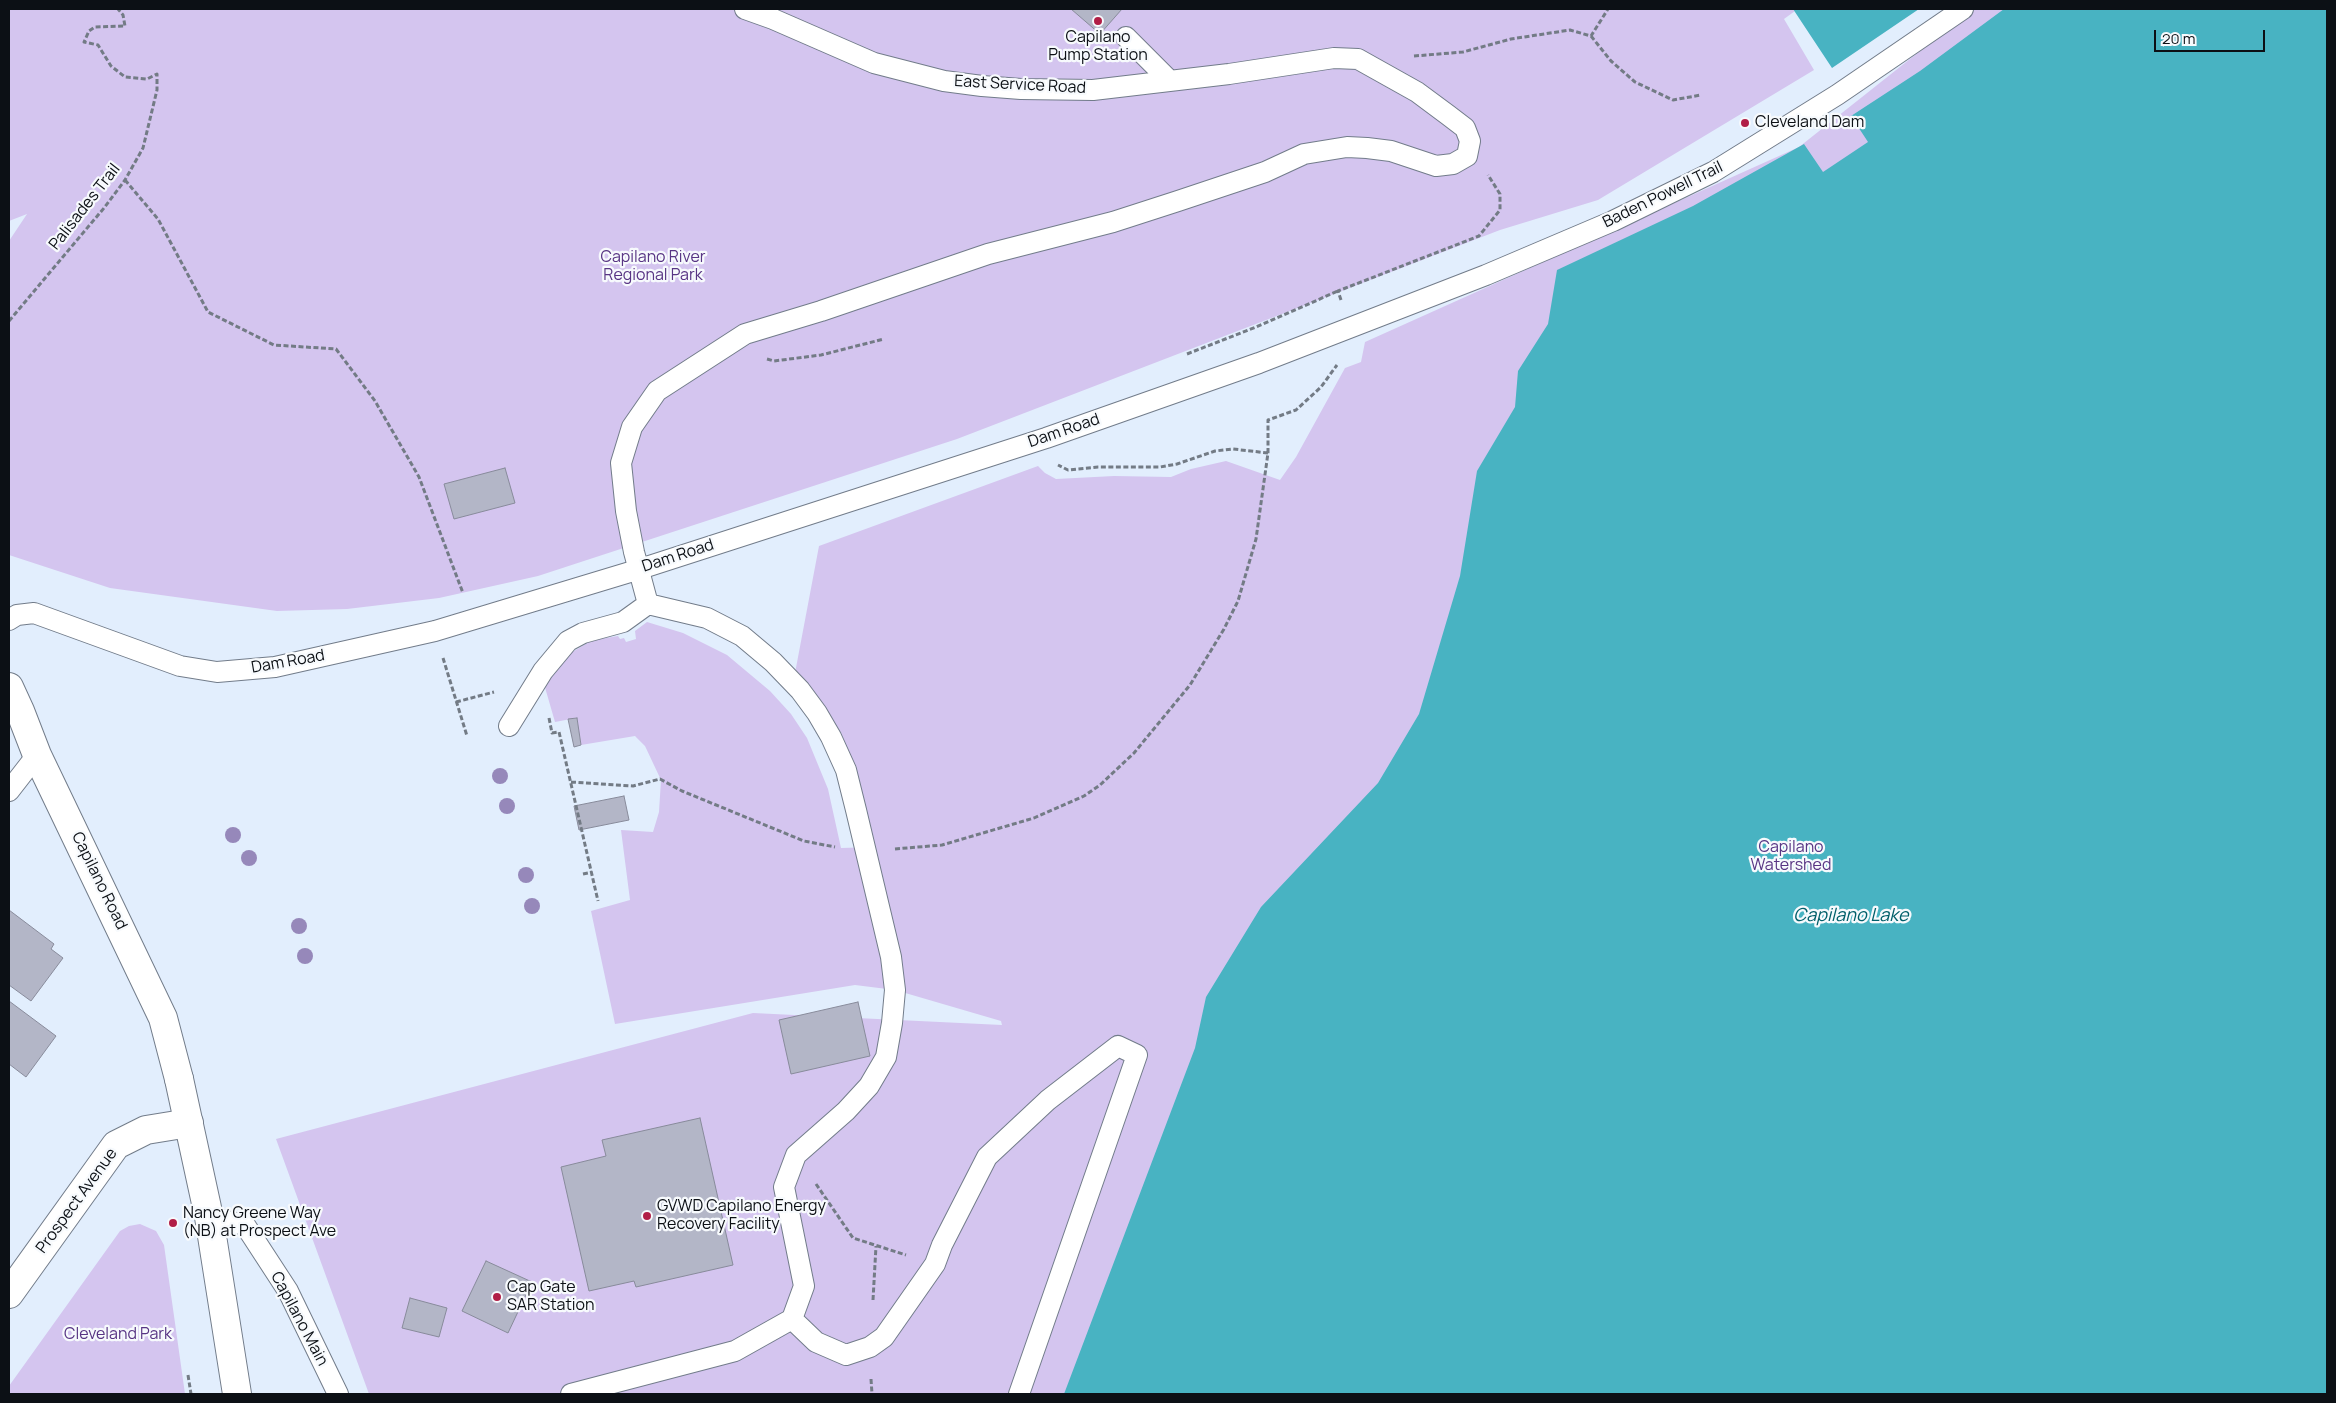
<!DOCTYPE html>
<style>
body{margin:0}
#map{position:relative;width:2336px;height:1403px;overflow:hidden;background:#e2eefd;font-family:Manrope,sans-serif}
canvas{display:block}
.frame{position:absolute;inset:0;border:10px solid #0c1015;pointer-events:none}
.scale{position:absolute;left:2154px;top:30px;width:111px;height:22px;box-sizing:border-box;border:2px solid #0c1015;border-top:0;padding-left:6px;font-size:15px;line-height:18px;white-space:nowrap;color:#0c1015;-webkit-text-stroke:4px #f7fafd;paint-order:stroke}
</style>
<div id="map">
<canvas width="2336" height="1403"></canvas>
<div class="frame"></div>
<div class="scale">20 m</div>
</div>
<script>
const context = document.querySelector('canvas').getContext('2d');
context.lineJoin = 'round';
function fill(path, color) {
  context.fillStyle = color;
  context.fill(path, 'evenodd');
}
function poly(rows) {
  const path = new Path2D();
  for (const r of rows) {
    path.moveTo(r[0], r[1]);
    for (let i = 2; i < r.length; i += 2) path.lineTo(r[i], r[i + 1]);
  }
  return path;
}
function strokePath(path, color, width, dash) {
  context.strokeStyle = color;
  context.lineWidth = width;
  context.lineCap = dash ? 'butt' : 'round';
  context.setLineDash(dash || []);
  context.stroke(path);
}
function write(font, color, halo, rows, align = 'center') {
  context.font = font + ' Manrope,sans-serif';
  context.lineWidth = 4.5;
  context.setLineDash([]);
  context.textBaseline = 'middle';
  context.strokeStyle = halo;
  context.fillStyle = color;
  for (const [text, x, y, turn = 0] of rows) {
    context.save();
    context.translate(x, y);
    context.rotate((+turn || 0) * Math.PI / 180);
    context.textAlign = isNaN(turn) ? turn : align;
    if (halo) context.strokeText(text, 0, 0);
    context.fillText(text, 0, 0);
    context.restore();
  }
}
fill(poly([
 [9,9,1793,9,1795,11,1784,19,1814,70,1598,200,1500,230,957,439,538,576,439,598,347,609,277,611,110,588,9,555,9,241,27,214,9,221],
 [1973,9,2327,9,2327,1394,369,1394,276,1139,753,1013,1002,1025,1001,1021,895,990,855,985,615,1024,591,911,630,900,621,830,653,832,659,812,661,780,645,746,635,736,581,745,576,718,555,722,544,684,569,654,589,642,600,639,618,636,620,639,624,638,626,642,636,639,635,631,647,622,683,633,727,655,770,691,791,714,807,738,828,789,841,848,875,847,853,762,841,733,813,690,795,673,819,546,1038,466,1045,473,1056,479,1114,476,1171,477,1191,469,1226,461,1280,480,1296,457,1345,368,1361,362,1365,342,1799,147],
 [140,1224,156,1231,164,1245,185,1394,9,1394,9,1386,120,1231,129,1226]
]), '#d4c5ef');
fill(poly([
 [1793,9,1919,9,1832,68],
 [2004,9,2327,9,2327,1394,1064,1394,1195,1048,1206,997,1261,907,1378,783,1419,714,1460,576,1477,471,1515,407,1518,371,1548,324,1557,270,1693,206,1804,144,1823,172,1868,142,1851,116,1920,71]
]), '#48b3c2');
const building = poly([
 [1071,9,1122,9,1100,34,1071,9],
 [505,468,515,503,454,519,444,484,505,468],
 [577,718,581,745,574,747,568,719,577,718],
 [624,796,629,820,579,830,574,806,624,796],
 [9,910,54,944,51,949,63,958,31,1001,9,985,9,910],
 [9,1001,56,1036,26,1077,9,1064,9,1001],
 [858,1002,870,1056,791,1074,779,1020,858,1002],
 [700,1118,733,1265,636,1287,634,1281,589,1291,561,1167,606,1156,602,1140,700,1118],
 [486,1261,532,1282,508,1333,462,1311,486,1261],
 [410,1298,447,1308,439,1337,402,1328,410,1298]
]);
fill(building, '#b3b6c7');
strokePath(building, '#888b9b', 1);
const service = poly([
 [1126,37,1170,81],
 [9,620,17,615,34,613,180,666,217,672,275,667,435,631,640,569,1046,438,1259,363,1486,275,1613,221,1713,172,1837,95,1963,9],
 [509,726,543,671,568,641,583,633,623,622,648,604],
 [9,791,37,755],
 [209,1217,245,1225,288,1291,338,1394],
 [792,1319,816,1342,846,1355,870,1347,884,1337,935,1264,942,1245,987,1157,1048,1100,1118,1046,1137,1055,1019,1394],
 [571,1394,735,1351,792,1319,804,1286,784,1187,796,1155,846,1111,869,1086,886,1057,892,1023,895,990,891,957,856,810,846,770,831,737,817,713,800,690,773,662,742,636,707,618,648,604,634,552,626,511,621,463,632,427,657,391,745,334,821,311,988,254,1113,222,1178,201,1265,172,1304,154,1347,147,1367,148,1391,151,1436,166,1453,164,1467,156,1470,141,1465,128,1448,115,1417,92,1358,59,1334,58,1229,74,1093,90,1021,89,982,86,944,81,874,63,773,19,745,9]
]);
const minor = poly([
 [9,1294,116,1145,146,1130,189,1123]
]);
const tertiary = poly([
 [179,1079,209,1217,237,1394]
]);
const secondary = poly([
 [9,687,20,711,37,755,163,1018,179,1079]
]);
strokePath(service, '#727c8a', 22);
strokePath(minor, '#727c8a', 30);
strokePath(tertiary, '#727c8a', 30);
strokePath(secondary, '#727c8a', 30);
strokePath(poly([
 [1591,36,1611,61,1635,82,1673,100,1701,95],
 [1414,56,1463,52,1511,39,1570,30,1591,36,1608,9],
 [125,180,158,219,208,312,274,345,336,349,375,401,419,477,463,593],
 [1341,300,1338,291,1479,236,1500,210,1500,194,1488,175],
 [9,321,104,208,125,180,143,148,157,90,157,74,147,79,125,77,111,66,98,45,84,42,89,31,95,27,125,26,123,15,118,9],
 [1187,354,1256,327,1338,291],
 [767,359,774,361,821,355,884,339],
 [1268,453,1268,420,1296,410,1321,387,1337,365],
 [443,658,467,736],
 [456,702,494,692],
 [549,718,552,733,559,732,598,901],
 [571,782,633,786,660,779,682,791,804,841,835,847],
 [895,849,942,845,1034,818,1084,796,1100,785,1134,753,1190,685,1224,629,1238,601,1256,539,1268,453,1233,449,1215,451,1177,464,1160,467,1098,467,1068,470,1058,465],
 [583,874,592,872],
 [816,1184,853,1238,906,1255],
 [873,1300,876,1246],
 [188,1375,191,1394],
 [871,1379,872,1394]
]), '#737b85', 3, [5, 2.5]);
strokePath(service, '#fff', 20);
strokePath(minor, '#fff', 28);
strokePath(tertiary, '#fff', 28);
strokePath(secondary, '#fff', 28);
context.fillStyle = '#9688ba';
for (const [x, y] of [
 [500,776],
 [507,806],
 [233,835],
 [249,858],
 [526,875],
 [532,906],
 [299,926],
 [305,956]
]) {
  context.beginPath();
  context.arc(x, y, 8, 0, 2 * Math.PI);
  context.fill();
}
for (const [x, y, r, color] of [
 [1098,21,5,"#b11e46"],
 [1745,123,5,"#b11e46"],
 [647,1216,5,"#b11e46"],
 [173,1223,5,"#b11e46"],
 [497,1297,5,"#b11e46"]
]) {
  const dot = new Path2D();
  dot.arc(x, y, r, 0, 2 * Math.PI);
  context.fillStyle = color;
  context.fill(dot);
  strokePath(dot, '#f7fafd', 2);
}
write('16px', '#0c1015', '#f7fafd', [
 ["Capilano",1098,38,"center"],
 ["Pump Station",1098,56,"center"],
 ["Cleveland Dam",1755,123],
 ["GVWD Capilano Energy",657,1207],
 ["Recovery Facility",657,1225],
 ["Nancy Greene Way",183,1214],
 ["(NB) at Prospect Ave",183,1232],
 ["Cap Gate",507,1288],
 ["SAR Station",507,1306]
], 'left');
write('16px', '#0c1015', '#f7fafd', [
 ["East Service Road",1020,85,3],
 ["Baden Powell Trail",1663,195,-26],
 ["Palisades Trail",85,207,-52],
 ["Dam Road",1064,431,-19],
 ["Dam Road",678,556,-18],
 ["Dam Road",288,662,-10],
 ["Capilano Road",99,881,64],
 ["Prospect Avenue",77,1201,-54],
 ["Capilano Main",299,1319,62]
]);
write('16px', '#583584', '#f7fafd', [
 ["Capilano River",653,258],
 ["Regional Park",653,276],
 ["Capilano",1791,848],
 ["Watershed",1791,866],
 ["Cleveland Park",118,1335]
]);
write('italic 18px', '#005f6a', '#f7fafd', [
 ["Capilano Lake",1851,916]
]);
</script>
